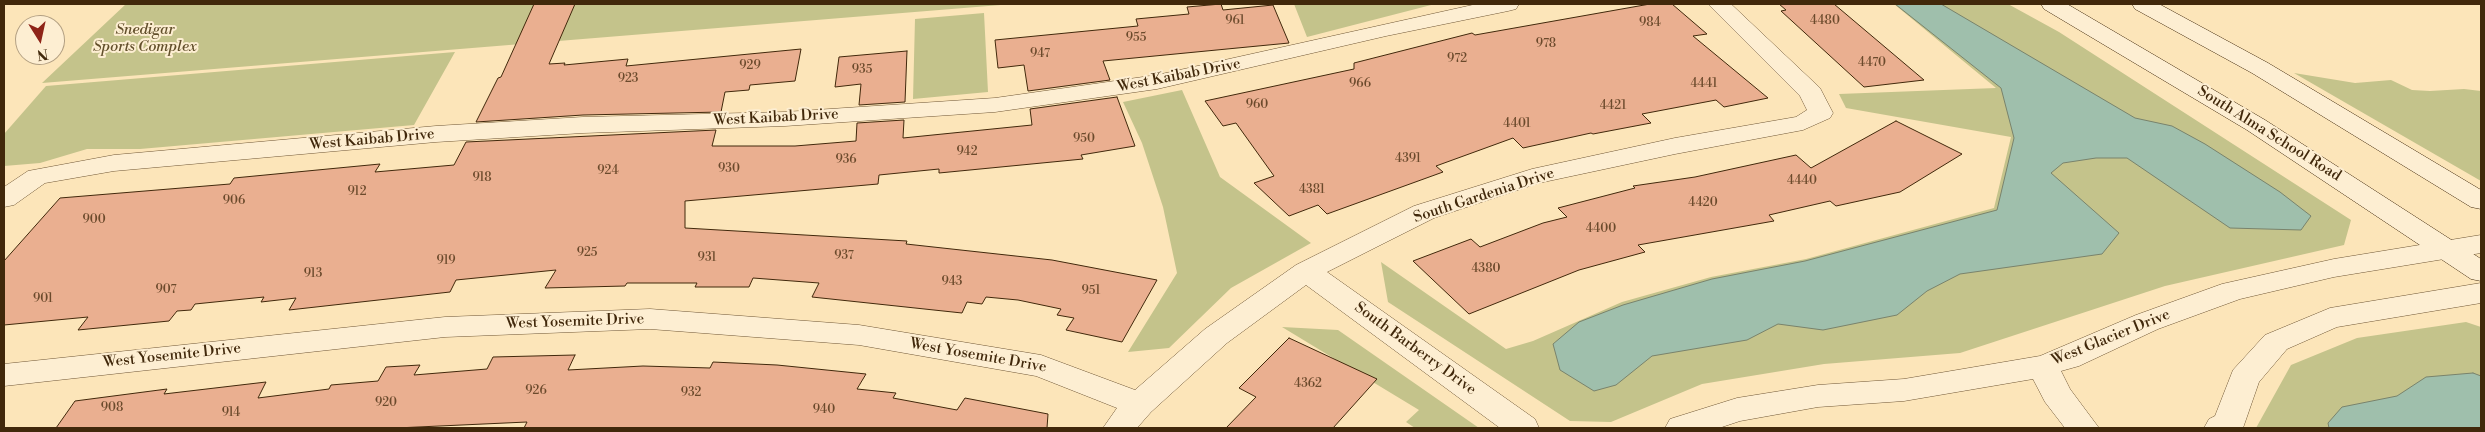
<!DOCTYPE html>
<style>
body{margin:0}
#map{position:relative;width:2485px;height:432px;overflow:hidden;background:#fce5b9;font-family:"Libre Bodoni",serif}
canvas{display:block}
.frame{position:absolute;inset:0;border:5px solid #41280b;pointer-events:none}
.north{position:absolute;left:15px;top:15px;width:50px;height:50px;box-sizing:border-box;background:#fdeed2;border:1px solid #b29f82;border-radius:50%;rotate:170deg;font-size:14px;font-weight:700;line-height:20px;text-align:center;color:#41280b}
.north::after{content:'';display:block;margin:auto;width:18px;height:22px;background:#8f2418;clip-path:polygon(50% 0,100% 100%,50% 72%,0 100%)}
</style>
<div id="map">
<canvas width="2485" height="432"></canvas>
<div class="frame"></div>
<div class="north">N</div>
</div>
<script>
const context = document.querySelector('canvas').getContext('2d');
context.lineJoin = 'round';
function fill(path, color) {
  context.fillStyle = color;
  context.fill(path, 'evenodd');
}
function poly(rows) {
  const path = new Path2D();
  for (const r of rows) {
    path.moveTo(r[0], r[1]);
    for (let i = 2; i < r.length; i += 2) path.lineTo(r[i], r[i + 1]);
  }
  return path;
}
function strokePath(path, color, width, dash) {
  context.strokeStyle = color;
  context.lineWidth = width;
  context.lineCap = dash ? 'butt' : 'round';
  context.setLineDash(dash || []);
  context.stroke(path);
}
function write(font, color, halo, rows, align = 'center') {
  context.font = font + ' "Libre Bodoni",serif';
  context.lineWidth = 4;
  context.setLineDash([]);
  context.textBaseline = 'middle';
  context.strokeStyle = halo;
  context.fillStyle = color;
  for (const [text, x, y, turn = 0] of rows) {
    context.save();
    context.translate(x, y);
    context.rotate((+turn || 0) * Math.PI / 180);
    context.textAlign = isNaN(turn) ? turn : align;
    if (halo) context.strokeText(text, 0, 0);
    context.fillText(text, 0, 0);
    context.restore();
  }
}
fill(poly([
 [126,4,1013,4,42,83],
 [1294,4,1435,4,1307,37],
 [1894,4,2008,4,2059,32,2351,220,2344,245,2165,286,1960,353,1824,364,1702,384,1611,422,1570,421,1388,302,1381,262,1506,349,1533,341,1622,302,1711,277,1806,259,1994,208,2011,137,1846,108,1839,94,1996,88],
 [984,13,988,92,913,99,915,19],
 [455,52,414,125,140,149,87,149,40,163,4,166,4,134,46,86],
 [2294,73,2355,83,2391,80,2412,90,2430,91,2464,89,2481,91,2481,181],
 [1182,90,1220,177,1311,243,1231,288,1169,348,1128,352,1177,273,1163,207,1142,143,1123,102],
 [2466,322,2481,327,2481,428,2256,428,2291,365,2357,338],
 [1282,327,1338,330,1479,428,1415,428,1406,422,1419,410]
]), '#c4c38b');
const water = poly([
 [1895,4,1941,4,2135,118,2172,126,2205,144,2280,192,2311,216,2301,230,2230,228,2127,158,2096,158,2063,163,2051,173,2119,233,2102,254,1960,274,1927,291,1897,315,1823,330,1778,324,1747,340,1652,356,1616,385,1594,391,1560,370,1553,344,1579,322,1623,305,1712,279,1805,261,1997,210,2014,138,2001,88,1895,4],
 [2473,373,2481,376,2481,428,2329,428,2328,423,2342,407,2397,396,2426,377,2473,373]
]);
fill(water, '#9fbfac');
strokePath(water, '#79836c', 1);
const building = poly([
 [534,4,575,4,549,64,565,63,564,65,628,59,626,66,801,49,795,81,750,85,749,90,725,92,721,112,583,115,476,122,498,78,501,77,534,4],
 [1221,4,1223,10,1273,5,1289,43,1103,61,1110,80,1028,91,1024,65,998,68,995,40,1138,26,1136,19,1189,14,1187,7,1221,4],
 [1650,4,1672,4,1707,34,1693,36,1768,98,1724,107,1716,100,1642,114,1651,123,1593,134,1591,133,1523,148,1513,138,1436,166,1443,172,1327,214,1318,205,1289,216,1254,183,1274,176,1236,123,1223,126,1205,101,1354,69,1354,63,1472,33,1475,35,1650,4],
 [1779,4,1834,4,1924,80,1864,87,1781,11,1786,10,1779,4],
 [907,51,905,102,859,105,861,84,835,87,839,57,907,51],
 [1117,97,1135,146,1081,155,1083,159,939,173,939,169,879,175,878,184,685,201,685,228,907,241,906,244,1052,260,1157,280,1122,342,1066,330,1074,318,1057,315,1061,309,1018,300,986,297,982,304,967,302,962,313,812,297,819,283,753,278,749,287,695,287,697,283,627,283,625,286,545,288,556,270,456,280,450,292,289,310,296,298,261,302,264,297,195,304,191,310,177,311,169,321,78,330,88,317,4,325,4,261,60,198,230,184,234,178,380,164,375,172,454,165,466,142,716,130,712,146,795,146,856,141,857,123,904,120,903,138,1032,125,1030,109,1117,97],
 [1896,121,1962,154,1900,192,1836,206,1830,201,1769,215,1774,221,1638,245,1645,252,1579,270,1469,314,1413,261,1471,239,1480,247,1543,223,1567,217,1558,208,1635,188,1633,186,1695,177,1796,155,1811,168,1896,121],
 [1289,338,1377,379,1333,428,1226,428,1256,397,1239,388,1289,338],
 [575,355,568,370,643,366,710,368,713,362,777,365,866,374,857,389,896,393,893,398,957,410,965,398,1048,414,1047,428,524,428,527,422,396,428,56,428,75,401,167,389,164,394,266,382,258,398,329,389,331,385,378,381,386,367,420,365,414,375,487,369,493,357,575,355]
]);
fill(building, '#eaaf90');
strokePath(building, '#41280b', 1);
const minor = poly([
 [1477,4,1519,4,1516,9,1508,11,1386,36,1157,89,995,112,785,126,583,133,436,142,114,171,45,183,14,205,4,207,4,187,28,171,114,155,436,126,583,117,785,112,995,98,1157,75,1477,4],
 [1708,4,1731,4,1820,88,1833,113,1830,118,1803,130,1675,154,1539,183,1434,218,1327,272,1535,419,1539,428,1500,428,1306,285,1227,343,1151,412,1137,428,1103,428,1117,408,1036,376,859,345,650,329,445,337,4,386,4,364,445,317,650,309,859,325,1041,355,1135,390,1205,329,1296,265,1414,206,1532,169,1675,138,1796,117,1807,110,1800,96,1708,4],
 [2481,235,2481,253,2334,277,2240,299,2158,329,2079,366,2061,371,2070,389,2099,428,2065,428,2045,402,2033,379,1904,401,1818,407,1740,421,1719,428,1665,428,1670,419,1737,398,1818,385,1904,379,2040,356,2136,315,2222,284,2334,259,2481,235],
 [2481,283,2481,303,2337,327,2287,349,2259,382,2243,428,2204,428,2209,419,2215,416,2233,370,2265,335,2330,308,2481,283]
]);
const secondary = poly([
 [2041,4,2067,4,2265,120,2481,259,2481,281,2471,279,2247,130,2044,9,2041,4],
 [2132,4,2159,4,2268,63,2481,190,2481,209,2471,207,2252,73,2135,9,2132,4]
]);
strokePath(minor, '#705736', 1);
strokePath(secondary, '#41280b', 1);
fill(minor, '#fdeed2');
fill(secondary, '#fdeed2');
write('12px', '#6b4a2c', null, [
 ["961",1235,21],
 ["4480",1825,21],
 ["984",1650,23],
 ["955",1136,38],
 ["978",1546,44],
 ["947",1040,54],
 ["972",1457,59],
 ["4470",1872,63],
 ["929",750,66],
 ["935",862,70],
 ["923",628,79],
 ["966",1360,84],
 ["4441",1704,84],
 ["960",1257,105],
 ["4421",1613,106],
 ["4401",1517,124],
 ["950",1084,139],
 ["942",967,152],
 ["4391",1408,159],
 ["936",846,160],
 ["930",729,169],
 ["924",608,171],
 ["918",482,178],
 ["4440",1802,181],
 ["4381",1312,190],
 ["912",357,192],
 ["906",234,201],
 ["4420",1703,203],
 ["900",94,220],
 ["4400",1601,229],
 ["925",587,253],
 ["937",844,256],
 ["931",707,258],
 ["919",446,261],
 ["4380",1486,269],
 ["913",313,274],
 ["943",952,282],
 ["907",166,290],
 ["951",1091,291],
 ["901",43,299],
 ["4362",1308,384],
 ["926",536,391],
 ["932",691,393],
 ["920",386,403],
 ["908",112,408],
 ["940",824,410],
 ["914",231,413]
]);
write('italic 15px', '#624f2b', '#fdeed2', [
 ["Snedigar",145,30],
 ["Sports Complex",145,47]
]);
write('15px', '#41280b', '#fdeed2', [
 ["West Kaibab Drive",1179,76,-11],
 ["West Kaibab Drive",776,118,-3],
 ["South Alma School Road",2269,134,32],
 ["West Kaibab Drive",372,140,-5],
 ["South Gardenia Drive",1484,196,-18],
 ["West Yosemite Drive",575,322,-2],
 ["West Glacier Drive",2111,338,-22],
 ["South Barberry Drive",1415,349,36],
 ["West Yosemite Drive",172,356,-6],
 ["West Yosemite Drive",978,356,10]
]);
</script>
